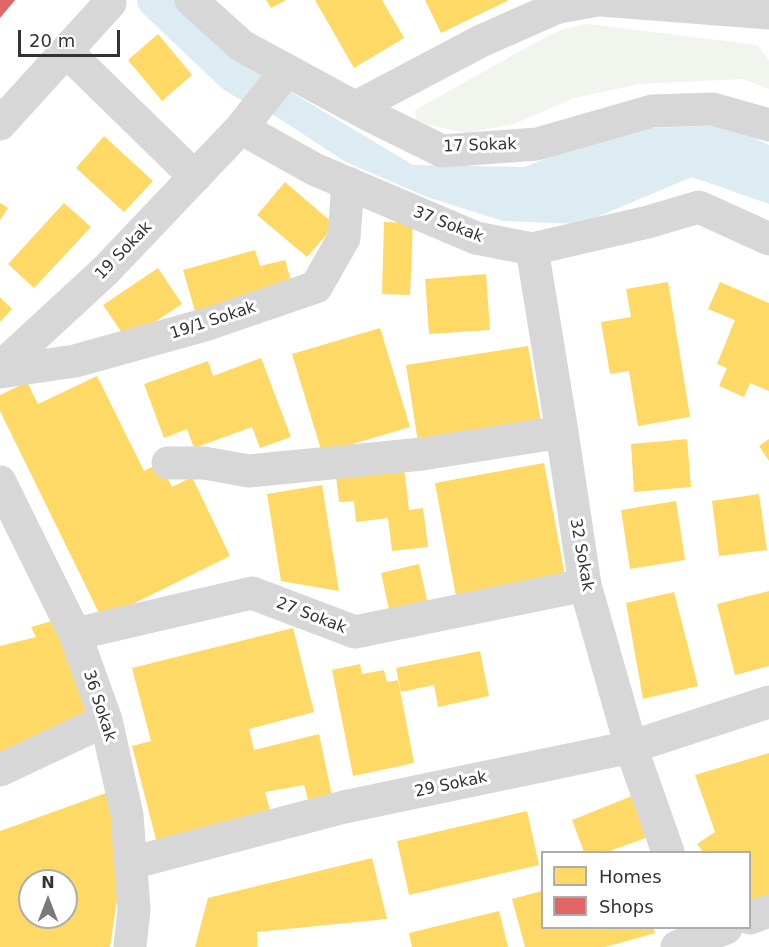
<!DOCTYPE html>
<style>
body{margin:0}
#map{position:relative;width:769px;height:947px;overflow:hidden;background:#fff;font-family:"DejaVu Sans",sans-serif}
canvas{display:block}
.legend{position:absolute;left:541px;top:851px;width:210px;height:78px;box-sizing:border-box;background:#fff;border:2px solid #adadad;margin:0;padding:8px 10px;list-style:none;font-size:18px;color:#333}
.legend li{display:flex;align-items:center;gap:12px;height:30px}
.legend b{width:30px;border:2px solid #adadad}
.north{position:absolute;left:18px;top:869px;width:60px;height:60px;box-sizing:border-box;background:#fff;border:2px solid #adadad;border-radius:50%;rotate:0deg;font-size:16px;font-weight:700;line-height:24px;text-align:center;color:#333}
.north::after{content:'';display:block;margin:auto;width:21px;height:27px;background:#7a7a7a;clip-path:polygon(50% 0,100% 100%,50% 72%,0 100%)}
.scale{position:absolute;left:18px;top:30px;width:102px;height:27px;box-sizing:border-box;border:3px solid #333;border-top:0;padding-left:8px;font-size:18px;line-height:21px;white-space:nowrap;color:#333;-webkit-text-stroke:4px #fff;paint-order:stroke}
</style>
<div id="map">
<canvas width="769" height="947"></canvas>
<ul class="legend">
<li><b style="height:16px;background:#ffd966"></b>Homes</li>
<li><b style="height:16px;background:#e06666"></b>Shops</li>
</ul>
<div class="north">N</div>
<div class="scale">20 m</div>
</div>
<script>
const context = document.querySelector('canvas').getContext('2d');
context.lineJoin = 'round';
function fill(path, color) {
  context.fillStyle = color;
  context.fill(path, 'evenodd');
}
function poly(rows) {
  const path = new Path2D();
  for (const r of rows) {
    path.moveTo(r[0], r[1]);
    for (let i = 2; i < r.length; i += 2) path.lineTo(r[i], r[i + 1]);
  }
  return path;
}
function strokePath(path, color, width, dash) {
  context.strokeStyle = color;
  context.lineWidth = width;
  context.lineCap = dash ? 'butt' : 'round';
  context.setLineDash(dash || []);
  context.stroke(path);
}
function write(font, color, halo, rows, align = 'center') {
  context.font = font + ' "DejaVu Sans",sans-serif';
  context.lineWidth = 6;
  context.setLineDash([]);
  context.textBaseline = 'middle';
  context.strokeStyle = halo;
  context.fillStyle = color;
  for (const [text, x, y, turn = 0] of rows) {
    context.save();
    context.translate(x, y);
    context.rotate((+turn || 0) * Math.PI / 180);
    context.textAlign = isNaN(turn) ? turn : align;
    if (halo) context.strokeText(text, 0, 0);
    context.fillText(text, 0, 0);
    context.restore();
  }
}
fill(poly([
 [588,24,758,45,769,61,769,89,743,79,639,84,574,98,514,124,466,133,417,122,415,110,531,45,563,29]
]), '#f1f5ed');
fill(poly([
 [256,71,413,165,524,167,626,129,728,125,769,145,769,204,692,177,580,224,503,221,427,197,346,162,249,99,247,83]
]), '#ddebf3');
fill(poly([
 [266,0,286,0,271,8],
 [315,0,382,0,404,38,354,68],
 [425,0,509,0,441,33],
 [158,34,192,75,162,101,128,60],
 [104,136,153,181,124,212,76,168],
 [285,182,335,225,307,257,257,215],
 [0,203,8,208,0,220],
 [64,203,91,227,34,288,8,264],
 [384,222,413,223,410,295,382,294],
 [255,250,260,266,285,260,292,284,195,311,183,270],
 [158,268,182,304,127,340,103,305],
 [486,274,490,330,429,334,425,279],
 [668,282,690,417,638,426,629,371,610,374,601,322,631,317,626,289],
 [720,282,769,303,769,391,750,383,744,397,719,386,727,368,717,364,735,320,708,309],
 [0,297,12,309,0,322],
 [380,328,410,427,322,453,292,354],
 [528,346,541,423,418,442,406,365],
 [261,358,291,437,260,448,252,427,194,448,187,429,164,438,144,384,208,361,213,376],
 [97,376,144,471,160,463,172,487,192,477,230,556,102,619,0,411,0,395,27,382,38,404],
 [687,439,691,487,634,492,631,444],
 [769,439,769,461,759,446],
 [544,463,565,576,456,596,435,483],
 [404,468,409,510,423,508,428,547,392,551,388,518,356,522,354,501,339,502,336,476],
 [322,485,339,591,281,581,267,494],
 [759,494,767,550,719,556,712,501],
 [676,501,685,560,630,569,621,510],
 [419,564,428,605,390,614,381,573],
 [769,591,769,666,735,675,717,604],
 [674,592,698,686,643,699,626,603],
 [52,621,94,721,0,765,0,646,36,637,31,627],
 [293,628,314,712,249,729,254,750,319,734,332,796,309,803,304,785,265,792,272,818,158,847,132,746,151,741,132,668],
 [480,651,489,696,438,707,434,685,401,692,396,668],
 [360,664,362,674,384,670,387,682,398,680,414,763,353,776,332,670],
 [769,753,769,899,750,907,750,852,703,852,697,844,715,832,695,775],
 [109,792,122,866,110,947,0,947,0,831],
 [30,881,66,881,66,917,30,917],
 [632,796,648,837,607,852,584,852,572,820],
 [527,811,539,865,409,895,397,841],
 [372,858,387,919,257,932,257,947,195,947,208,898],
 [542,891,542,928,654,928,655,933,605,947,525,947,512,899],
 [499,911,508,947,412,947,409,933]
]), '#ffd966');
fill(poly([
 [0,0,15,0,0,18]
]), '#e06666');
strokePath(poly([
 [155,0,234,75,247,83]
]), '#ddebf3', 36);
strokePath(poly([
 [191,0,242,46,371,116,442,151,537,144,652,111,713,109,769,125],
 [601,0,769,13],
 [66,51,195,177],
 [356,107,481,41,558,7,598,0],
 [0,124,110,3,108,0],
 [241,128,314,169,476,238,532,249,648,222,699,207,769,239],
 [532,249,562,432,585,585,631,747,668,852],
 [0,368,106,270,241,128,287,70],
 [0,372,75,361,208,324,316,287,344,238,348,183],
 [168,463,204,463,249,471,422,454,562,432],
 [0,482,75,634,106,720,127,815,134,909,130,947],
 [75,634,252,593,355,632,585,585],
 [0,770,106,720],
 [131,863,344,807,631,747,769,702],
 [750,918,769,911],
 [677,947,726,928]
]), '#d7d7d7', 33);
write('16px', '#333', '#fff', [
 ["17 Sokak",480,146,-2],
 ["37 Sokak",448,225,21],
 ["19 Sokak",124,251,-46],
 ["19/1 Sokak",213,321,-18],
 ["32 Sokak",581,555,80],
 ["27 Sokak",311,616,21],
 ["36 Sokak",99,706,72],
 ["29 Sokak",451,785,-12]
]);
</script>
